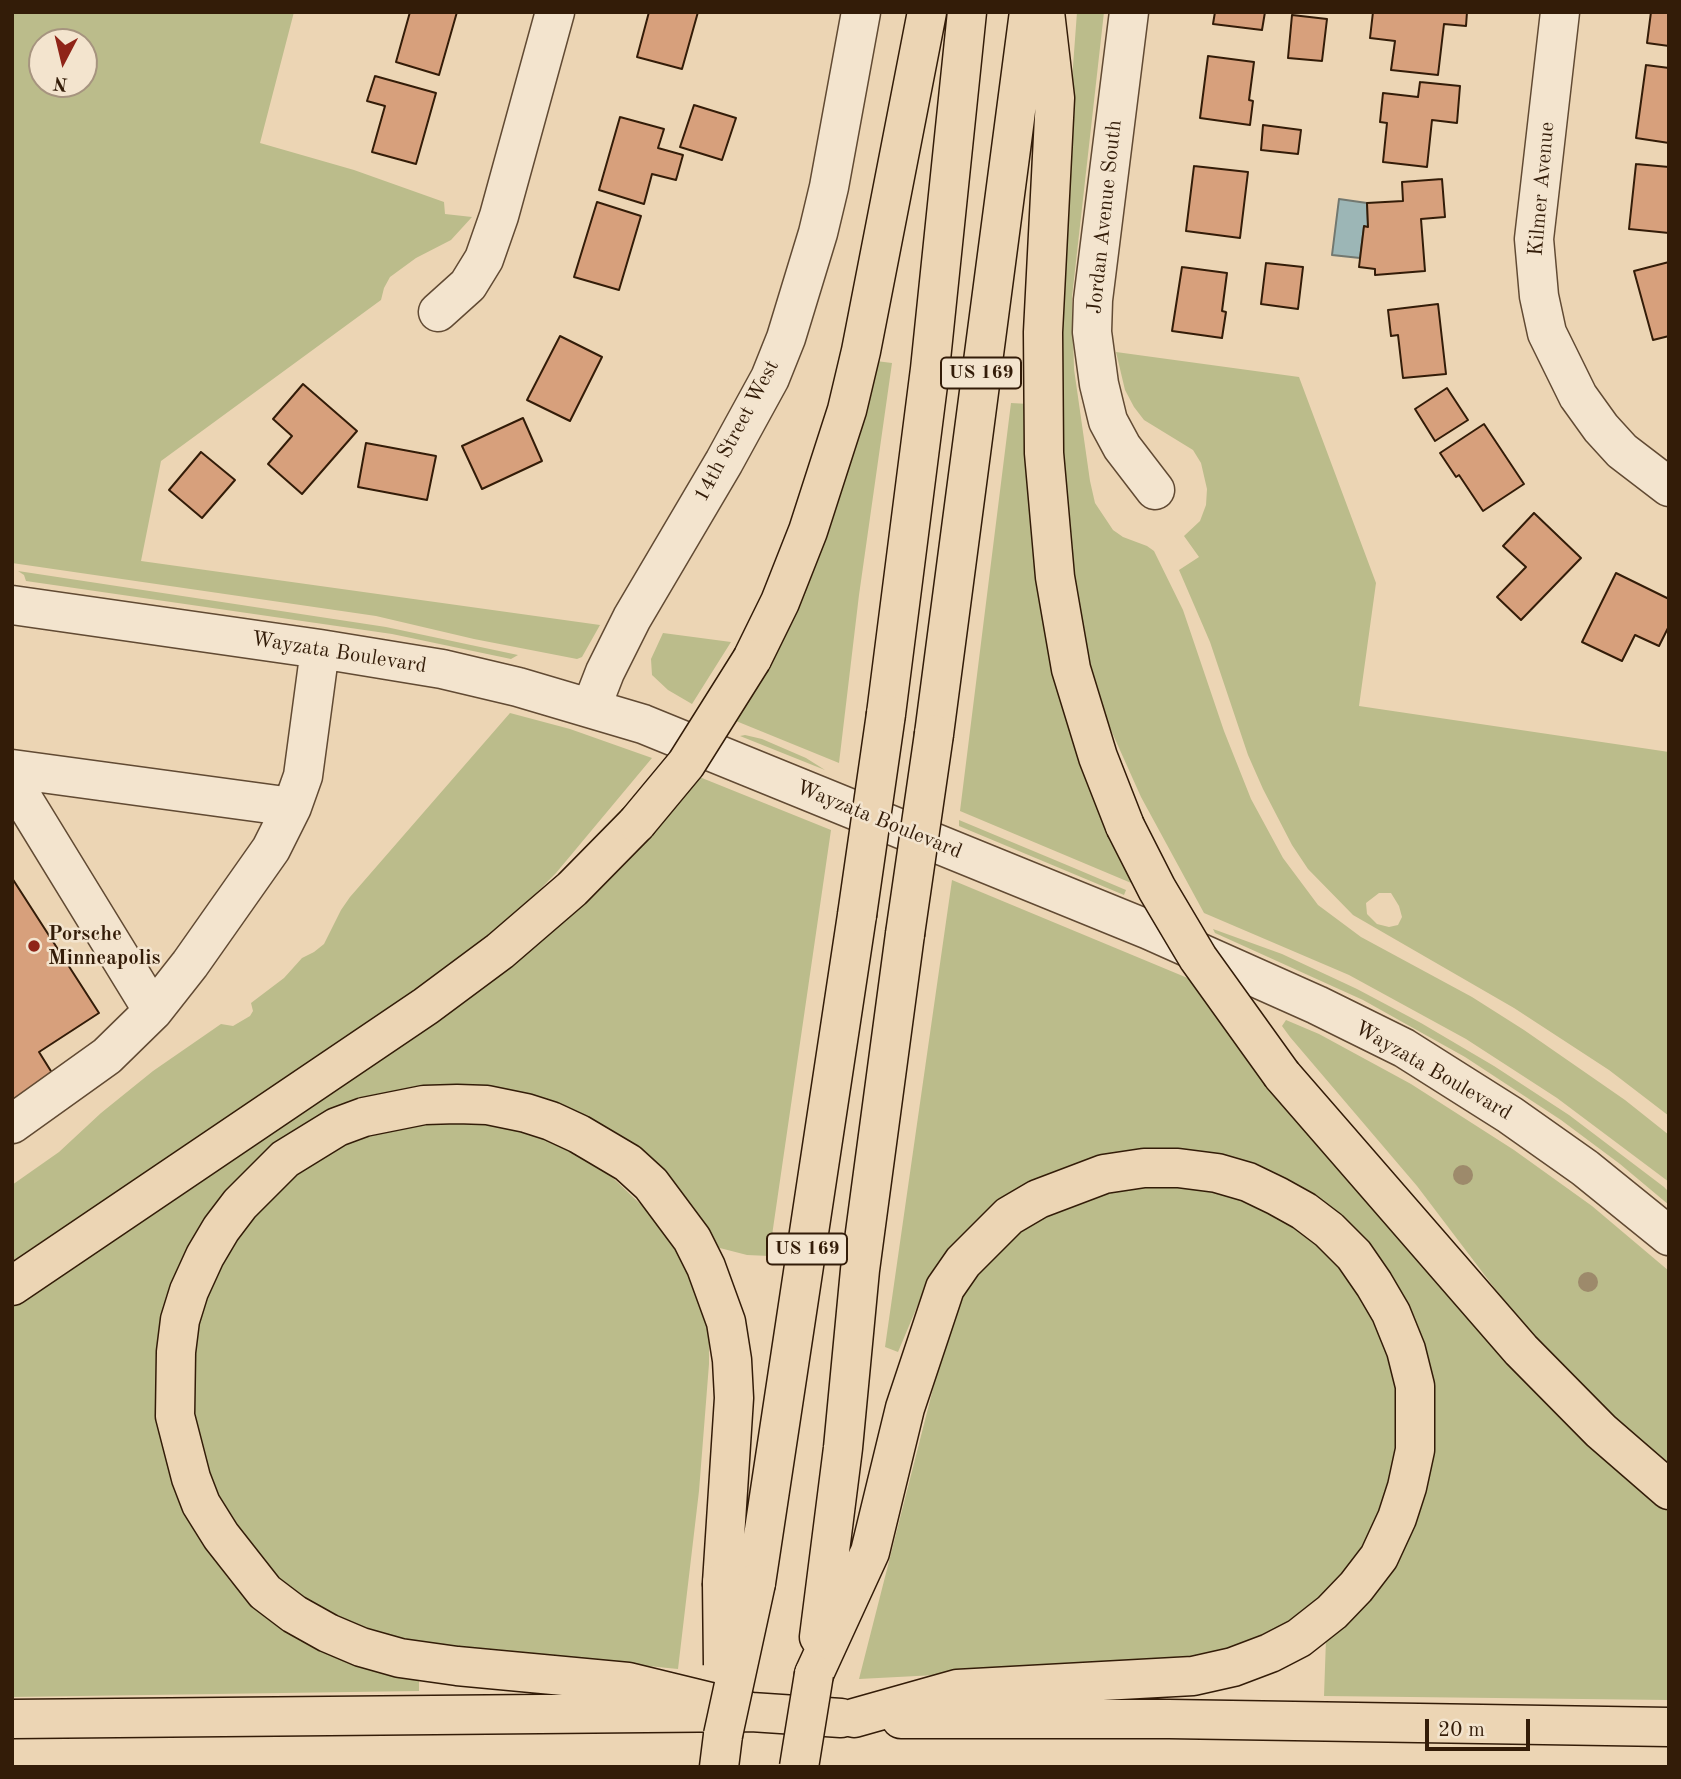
<!DOCTYPE html>
<style>
body{margin:0}
#map{position:relative;width:1681px;height:1779px;overflow:hidden;background:#ecd5b4;font-family:"Old Standard TT",serif}
canvas{display:block}
.frame{position:absolute;inset:0;border:14px solid #331c08;pointer-events:none}
.north{position:absolute;left:28px;top:28px;width:70px;height:70px;box-sizing:border-box;background:#f3e4ce;border:2px solid #a6947f;border-radius:50%;rotate:187deg;font-size:19px;font-weight:700;line-height:28px;text-align:center;color:#331c08}
.north::after{content:'';display:block;margin:auto;width:24px;height:32px;background:#8f2418;clip-path:polygon(50% 0,100% 100%,50% 72%,0 100%)}
.scale{position:absolute;left:1425px;top:1719px;width:105px;height:32px;box-sizing:border-box;border:4px solid #331c08;border-top:0;padding-left:9px;font-size:21px;line-height:24px;white-space:nowrap;color:#331c08;-webkit-text-stroke:5px #f3e4ce;paint-order:stroke}
</style>
<div id="map">
<canvas width="1681" height="1779"></canvas>
<div class="frame"></div>
<div class="north">N</div>
<div class="scale">20 m</div>
</div>
<script>
const context = document.querySelector('canvas').getContext('2d');
context.lineJoin = 'round';
function fill(path, color) {
  context.fillStyle = color;
  context.fill(path, 'evenodd');
}
function poly(rows) {
  const path = new Path2D();
  for (const r of rows) {
    path.moveTo(r[0], r[1]);
    for (let i = 2; i < r.length; i += 2) path.lineTo(r[i], r[i + 1]);
  }
  return path;
}
function strokePath(path, color, width, dash) {
  context.strokeStyle = color;
  context.lineWidth = width;
  context.lineCap = dash ? 'butt' : 'round';
  context.setLineDash(dash || []);
  context.stroke(path);
}
function write(font, color, halo, rows, align = 'center') {
  context.font = font + ' "Old Standard TT",serif';
  context.lineWidth = 5;
  context.setLineDash([]);
  context.textBaseline = 'middle';
  context.strokeStyle = halo;
  context.fillStyle = color;
  for (const [text, x, y, turn = 0] of rows) {
    context.save();
    context.translate(x, y);
    context.rotate((+turn || 0) * Math.PI / 180);
    context.textAlign = isNaN(turn) ? turn : align;
    if (halo) context.strokeText(text, 0, 0);
    context.fillText(text, 0, 0);
    context.restore();
  }
}
fill(poly([
 [12,12,294,12,260,143,354,170,444,202,445,214,472,217,451,240,416,258,390,277,384,288,381,300,161,461,141,561,600,625,582,657,577,659,474,639,376,616,12,563],
 [42,42,84,42,84,84,42,84],
 [1077,12,1104,12,1072,297,1074,369,1090,481,1095,503,1113,530,1123,537,1147,546,1154,551,1183,610,1224,731,1251,799,1283,858,1318,905,1361,937,1472,997,1524,1030,1625,1100,1669,1135,1669,1182,1557,1098,1466,1039,1349,975,1204,913,1141,797,1102,710,1090,667,1077,610,1057,421,1067,148],
 [1116,352,1299,377,1376,583,1359,706,1669,752,1669,1116,1609,1070,1514,1008,1353,915,1308,869,1292,845,1263,789,1248,755,1210,642,1179,570,1199,557,1184,536,1200,521,1206,505,1207,489,1201,463,1193,450,1144,420,1134,407,1125,390],
 [1379,893,1391,893,1399,906,1402,917,1398,925,1389,927,1377,924,1367,914,1366,903],
 [876,361,892,363,859,595,839,763,736,721,769,666],
 [1011,403,1029,404,1136,885,960,811],
 [18,571,386,627,518,655,511,659,392,634,26,581,24,575],
 [663,633,731,642,692,704,668,690,652,675,651,659],
 [510,713,570,729,652,758,556,873,505,925,437,977,12,1268,12,1185,59,1152,101,1113,153,1071,221,1024,233,1026,250,1016,253,1011,251,1003,284,978,302,958,314,952,324,944,341,910,350,897],
 [745,735,762,739,806,758,825,770,740,736],
 [697,776,831,830,769,1256,747,1255,712,1246,668,1182,433,1088,200,1233,184,1512,196,1534,230,1581,250,1600,419,1677,419,1691,12,1697,12,1302,604,884,625,864,662,822],
 [959,820,1074,868,1126,890,1124,895,959,826],
 [952,880,1190,979,1250,1064,1387,1219,1669,1508,1669,1700,1324,1696,1326,1639,1417,1512,1385,1269,1173,1153,939,1267,922,1295,898,1352,885,1347],
 [1213,929,1282,954,1357,989,1421,1023,1494,1066,1569,1115,1664,1187,1669,1192,1669,1205,1620,1164,1561,1120,1465,1057,1363,1000,1215,933],
 [1286,1020,1319,1034,1411,1084,1514,1150,1592,1206,1669,1271,1669,1470,1628,1437,1527,1331,1417,1186,1290,1037,1282,1026],
 [415,1122,490,1122,545,1138,592,1162,612,1177,656,1219,686,1267,709,1334,709,1364,699,1491,678,1669,389,1640,315,1608,268,1572,230,1526,195,1448,191,1336,230,1238,295,1171,363,1135],
 [1145,1184,1208,1188,1272,1210,1339,1261,1372,1309,1399,1387,1400,1449,1372,1537,1342,1580,1277,1633,1218,1655,1148,1664,859,1679,950,1322,957,1302,973,1277,1021,1230,1046,1215,1093,1195]
]), '#bbbc8b');
const water = poly([
 [1339,199,1367,203,1368,227,1364,227,1360,258,1332,255,1339,199]
]);
fill(water, '#9cb6b6');
strokePath(water, '#727870', 2);
const building = poly([
 [410,12,457,12,439,75,396,62,410,12],
 [649,12,698,12,682,69,637,57,649,12],
 [1215,12,1265,12,1262,30,1213,24,1215,12],
 [1373,12,1467,12,1466,26,1444,24,1438,75,1391,70,1395,41,1370,38,1373,12],
 [1651,12,1669,12,1669,46,1647,43,1651,12],
 [1292,15,1327,19,1322,61,1288,58,1292,15],
 [1208,56,1254,62,1249,100,1253,101,1250,125,1200,118,1208,56],
 [1646,65,1669,68,1669,143,1636,138,1646,65],
 [375,76,436,93,416,164,372,152,385,106,367,101,375,76],
 [1420,82,1460,86,1457,123,1432,120,1427,167,1383,162,1387,123,1380,122,1383,93,1418,97,1420,82],
 [694,105,736,118,722,160,680,147,694,105],
 [620,117,664,129,658,148,683,155,676,180,652,174,644,204,599,190,620,117],
 [1263,125,1301,130,1298,154,1261,150,1263,125],
 [1636,164,1669,167,1669,233,1629,229,1636,164],
 [1194,166,1248,172,1240,238,1186,231,1194,166],
 [1442,179,1445,217,1421,219,1425,271,1375,275,1375,269,1359,267,1364,226,1368,227,1367,203,1403,201,1402,182,1442,179],
 [597,202,641,216,619,290,574,277,597,202],
 [1669,262,1669,336,1653,340,1634,271,1669,262],
 [1266,263,1303,267,1298,309,1261,304,1266,263],
 [1182,267,1227,273,1222,311,1226,312,1222,338,1172,331,1182,267],
 [1438,304,1446,374,1403,378,1398,335,1391,336,1388,310,1438,304],
 [560,336,602,357,570,421,527,400,560,336],
 [303,384,357,431,302,494,268,464,292,436,273,419,303,384],
 [1447,388,1468,420,1435,441,1415,409,1447,388],
 [523,418,542,461,482,489,462,446,523,418],
 [1484,424,1524,484,1483,511,1459,475,1456,477,1440,453,1484,424],
 [366,443,436,456,427,500,358,487,366,443],
 [201,452,235,480,202,518,169,490,201,452],
 [1534,513,1581,558,1521,620,1497,597,1526,567,1503,546,1534,513],
 [1616,573,1669,599,1669,626,1659,646,1635,635,1622,661,1582,642,1616,573],
 [12,878,99,1013,39,1052,54,1076,12,1104,12,878]
]);
fill(building, '#d7a07c');
strokePath(building, '#331c08', 2);
const minor = poly([
 [1129,12,1093,300,1092,332,1099,384,1108,421,1122,447,1155,490],
 [1560,12,1534,239,1539,296,1547,333,1578,396,1601,428,1622,451,1669,487],
 [438,312,468,285,484,259,499,216,555,12],
 [12,605,320,649,442,669,518,687,643,724,1149,930,1317,1005,1404,1048,1510,1115,1585,1168,1669,1236],
 [591,708,605,672,632,618,724,462,770,378,786,338,818,233,829,187,861,12],
 [12,769,292,807],
 [12,781,153,1011],
 [12,1124,107,1056,153,1011,190,964,271,849,292,807,303,776,320,649]
]);
const highway = poly([
 [1045,12,1055,98,1043,332,1044,453,1055,577,1071,669,1098,757,1125,826],
 [752,659,780,602,808,531,847,410,861,351,927,12],
 [886,714,930,369,967,12],
 [934,734,1029,12],
 [1282,1075,1521,1350,1601,1431,1669,1490],
 [12,1286,426,1006,500,951,572,889,637,823],
 [722,1583,734,1398,732,1360,726,1322,706,1267,692,1239,651,1184,628,1163,579,1134,551,1121,526,1113,487,1105,457,1104,424,1105,364,1117,337,1127,285,1159,240,1204,221,1229,205,1256,189,1291,180,1320,176,1352,175,1416,191,1478,201,1504,221,1536,265,1592,294,1614,328,1633,361,1647,400,1658,457,1666,628,1682,751,1712],
 [756,1583,857,915],
 [819,1637,843,1448,860,1270,905,934],
 [814,1674,870,1552,905,1408,945,1288,963,1262,1009,1216,1038,1199,1104,1174,1144,1168,1178,1168,1217,1173,1248,1182,1277,1196,1304,1211,1329,1230,1354,1255,1374,1284,1391,1313,1406,1350,1415,1386,1415,1450,1407,1487,1397,1518,1379,1557,1356,1587,1332,1612,1299,1638,1270,1653,1233,1667,1193,1676,957,1689,854,1718],
 [12,1719,751,1712,841,1718],
 [901,1719,1169,1719,1669,1727],
 [719,1767,723,1735]
]);
strokePath(minor, '#614a33', 41);
strokePath(highway, '#331c08', 41);
strokePath(minor, '#f3e4ce', 38);
strokePath(highway, '#ecd5b4', 38);
const highwayBridge = poly([
 [637,823,686,764,752,659],
 [1125,826,1157,889,1198,958,1282,1075],
 [857,915,886,714],
 [905,934,934,734],
 [722,1583,723,1665],
 [723,1735,756,1583],
 [799,1767,814,1674]
]);
strokePath(highwayBridge, '#331c08', 41, []);
strokePath(highwayBridge, '#ecd5b4', 38);
context.fillStyle = '#9d8a6b';
for (const [x, y] of [
 [1463,1175],
 [1588,1282]
]) {
  context.beginPath();
  context.arc(x, y, 10, 0, 2 * Math.PI);
  context.fill();
}
for (const [x, y, r, color] of [
 [34,946,7,"#8f2418"]
]) {
  const dot = new Path2D();
  dot.arc(x, y, r, 0, 2 * Math.PI);
  context.fillStyle = color;
  context.fill(dot);
  strokePath(dot, '#f3e4ce', 2.5);
}
for (const [x, y, w] of [
 [981,373,80],
 [807,1249,80]
]) {
  const box = new Path2D();
  box.roundRect(x - w / 2, y - 15.5, w, 31, 5);
  context.fillStyle = '#f3e4ce';
  context.fill(box);
  strokePath(box, '#331c08', 2);
}
write('bold 19px', '#331c08', null, [
 ["US 169",981,373],
 ["US 169",807,1249]
]);
write('21px', '#331c08', '#f3e4ce', [
 ["Kilmer Avenue",1542,189,-85],
 ["Jordan Avenue South",1105,217,-84],
 ["14th Street West",737,431,-62],
 ["Wayzata Boulevard",339,653,9],
 ["Wayzata Boulevard",879,820,22],
 ["Wayzata Boulevard",1433,1071,30]
]);
write('bold 21px', '#331c08', '#f3e4ce', [
 ["Porsche",48,934],
 ["Minneapolis",48,958]
], 'left');
</script>
